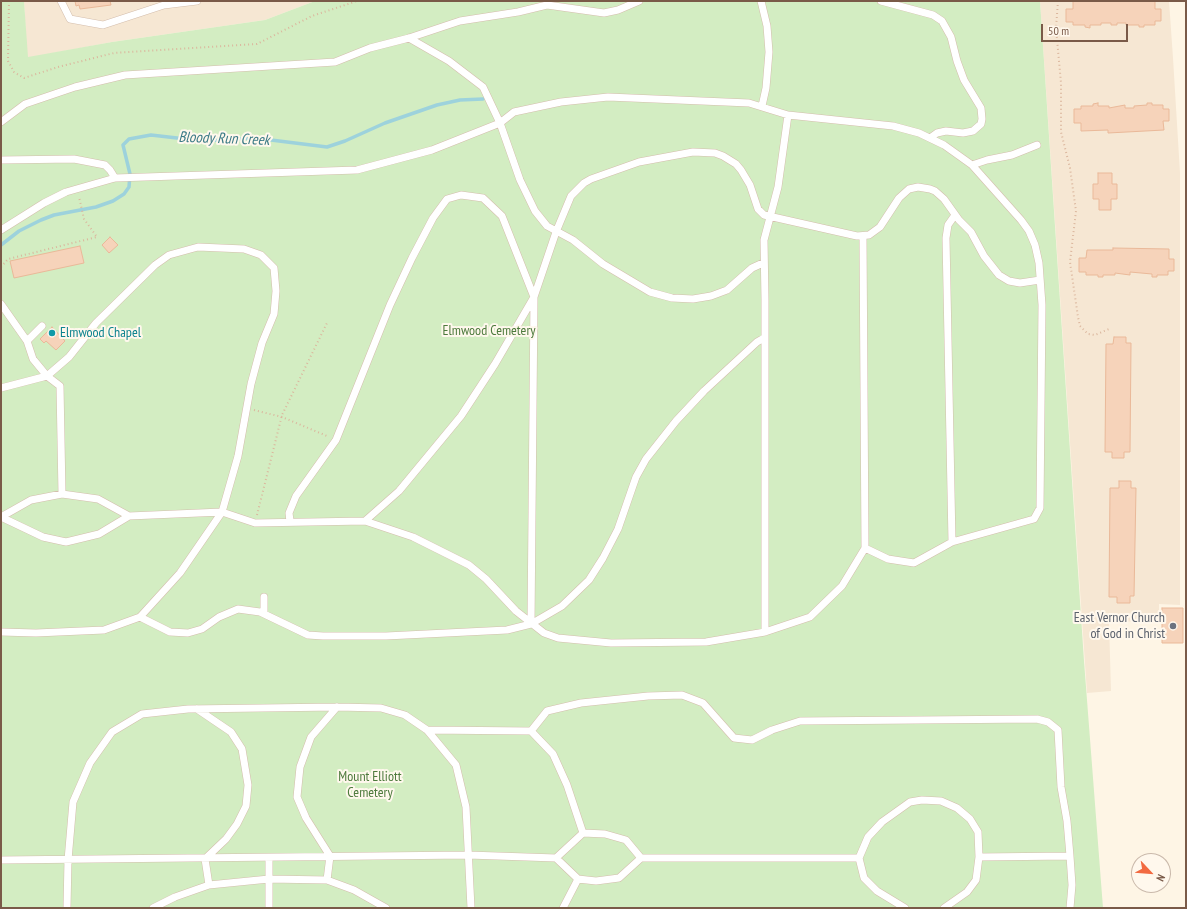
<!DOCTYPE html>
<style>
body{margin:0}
#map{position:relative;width:1187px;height:909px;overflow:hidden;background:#fef5e5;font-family:"PT Sans Narrow",sans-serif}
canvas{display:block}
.frame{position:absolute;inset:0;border:2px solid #7a5a48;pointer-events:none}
.north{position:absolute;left:1131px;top:853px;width:40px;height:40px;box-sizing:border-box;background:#fff8ed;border:1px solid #cab9ab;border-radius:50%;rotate:116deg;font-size:11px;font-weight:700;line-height:16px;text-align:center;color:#7a5a48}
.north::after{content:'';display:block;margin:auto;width:14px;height:18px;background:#f26a41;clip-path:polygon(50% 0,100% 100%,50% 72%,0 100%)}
.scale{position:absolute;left:1041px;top:24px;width:87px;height:18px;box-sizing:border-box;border:2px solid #7a5a48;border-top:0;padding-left:5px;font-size:12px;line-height:14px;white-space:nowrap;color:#7a5a48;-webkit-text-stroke:3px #fff8ed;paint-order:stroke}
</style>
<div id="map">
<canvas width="1187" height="909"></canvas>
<div class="frame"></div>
<div class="north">N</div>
<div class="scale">50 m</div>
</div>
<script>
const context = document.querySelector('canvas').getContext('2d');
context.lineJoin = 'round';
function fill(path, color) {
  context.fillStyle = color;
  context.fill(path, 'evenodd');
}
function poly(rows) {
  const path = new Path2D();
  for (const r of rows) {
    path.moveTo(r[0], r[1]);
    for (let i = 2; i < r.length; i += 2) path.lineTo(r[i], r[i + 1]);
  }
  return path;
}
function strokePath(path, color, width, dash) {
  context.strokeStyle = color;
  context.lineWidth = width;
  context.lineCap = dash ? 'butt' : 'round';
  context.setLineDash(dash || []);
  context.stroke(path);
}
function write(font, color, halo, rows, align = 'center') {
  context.font = font + ' "PT Sans Narrow",sans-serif';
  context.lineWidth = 4;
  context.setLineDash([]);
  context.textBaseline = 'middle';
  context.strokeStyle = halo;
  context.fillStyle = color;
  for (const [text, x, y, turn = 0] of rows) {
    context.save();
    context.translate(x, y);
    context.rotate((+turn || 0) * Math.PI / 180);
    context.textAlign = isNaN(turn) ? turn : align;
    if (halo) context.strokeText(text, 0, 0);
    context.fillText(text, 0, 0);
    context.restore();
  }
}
fill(poly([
 [24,1,315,1,265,20,112,42,27,58],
 [1040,1,1169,1,1173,58,1180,173,1180,605,1159,604,1159,621,1109,622,1111,691,1087,693]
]), '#f6e7d3');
fill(poly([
 [1,1,24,1,28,57,112,42,265,20,315,1,1040,1,1084,661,1103,908,1,908]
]), '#d3edc2');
strokePath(poly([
 [1,245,19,231,41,220,54,215,96,207,113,201,124,194,129,187,130,174,123,145,129,139,151,135,203,141,255,138,327,147,345,141,385,123,437,105,460,100,483,99]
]), '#9dd2dc', 3.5);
const building = poly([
 [75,1,110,1,111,5,80,9,79,5,76,6,75,1],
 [1073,1,1155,1,1155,9,1161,9,1161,21,1155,21,1155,25,1144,25,1144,27,1139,27,1139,25,1126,25,1126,23,1117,23,1117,25,1111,25,1111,23,1101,23,1101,25,1090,25,1090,28,1085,27,1085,25,1073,25,1073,22,1066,22,1066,9,1073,9,1073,1],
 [1098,103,1098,106,1109,106,1109,108,1125,105,1125,108,1134,108,1134,106,1147,105,1147,103,1152,103,1152,105,1163,105,1163,109,1169,109,1169,121,1163,121,1164,130,1108,133,1108,130,1081,131,1081,123,1074,123,1074,109,1081,109,1081,106,1093,106,1093,104,1098,103],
 [1098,173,1112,173,1112,184,1117,184,1117,199,1111,199,1111,210,1099,210,1099,199,1093,199,1093,184,1098,184,1098,173],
 [110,237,118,245,109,253,102,245,110,237],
 [80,246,84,263,14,278,10,261,80,246],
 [1113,248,1169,249,1169,259,1174,259,1174,271,1168,271,1168,275,1157,275,1157,277,1152,277,1152,274,1130,272,1130,275,1115,273,1115,275,1103,275,1103,277,1098,277,1098,275,1086,275,1086,272,1079,272,1079,258,1086,258,1087,250,1113,250,1113,248],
 [52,327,65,341,56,350,46,341,44,343,40,339,52,327],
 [1114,337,1126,337,1126,343,1131,343,1130,452,1124,452,1124,458,1112,458,1112,452,1105,452,1106,344,1113,344,1114,337],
 [1119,481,1131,481,1131,488,1136,488,1134,596,1130,596,1130,603,1117,603,1117,597,1109,597,1110,488,1119,488,1119,481],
 [1162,608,1183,608,1183,643,1162,643,1162,608]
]);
fill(building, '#f6d3ba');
strokePath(building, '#eab999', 1);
const service = poly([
 [61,1,70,19,103,25,164,5,197,1],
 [761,1,767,26,769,52,766,88,762,106],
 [881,1,933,15,942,21,951,37,957,61,964,80,981,108,982,119,981,124,973,131,963,133,946,131,937,133,930,138],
 [409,38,449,61,483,87,500,123,520,180,535,211,547,226,573,240,603,264,650,292,672,298,693,299,711,296,727,290,752,268,763,263],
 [1,122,25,104,75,87,125,75,335,62,370,48,409,38,460,21,518,12,547,5,604,13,618,10,639,1],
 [1,160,74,159,105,165,110,170,115,178],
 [972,165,987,160,1012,155,1037,145],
 [1,230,44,203,66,192,115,178,357,170,432,150,500,123,514,112,561,102,608,97,749,103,788,115,893,126,919,133,944,145,972,165,1021,220,1029,231,1035,245,1039,263,1042,305,1040,508,1034,519,952,542,914,563,888,559,865,548],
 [1,304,27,341,33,359,47,376,60,386,62,494],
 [27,341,42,326],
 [1,388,47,376,69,357,96,323,155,265,169,255,198,247,244,249,261,255,274,268,276,291,274,314,262,343,251,384,238,456,222,512,180,573,140,617,104,630,36,633,1,632],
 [1,517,31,500,62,494,98,499,129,516,222,512,255,523,365,521,399,491,461,416,495,364,534,297,556,232,571,196,584,183,591,179,639,162,693,152,715,153,723,156,736,164,741,170,750,185,758,209,764,215,857,236,869,235,880,227,899,198,909,189,918,187,930,189,935,191,944,199,959,220,971,232,984,256,999,275,1009,281,1020,283,1040,280],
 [1,517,43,537,66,542,99,534,129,516],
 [290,521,289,513,296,496,336,440,390,305,412,258,433,218,447,199,461,195,483,198,502,216,534,297,531,624],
 [365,521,413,537,469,565,486,579,516,611,544,633,558,638,611,643,706,642,765,632,810,617,842,586,865,548,863,236],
 [952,542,946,238,948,225,955,215],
 [264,613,264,597],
 [140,617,170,632,188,633,202,629,219,617,238,609,260,612,308,635,323,636,386,636,507,630,531,624,562,606,589,580,603,558,618,529,636,477,646,459,676,421,704,391,757,342,764,338],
 [765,632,765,300,764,240,778,187,788,115],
 [197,709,231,732,242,749,248,785,246,806,237,824,226,839,205,859,209,885],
 [427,730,531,731,547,711,581,703,648,696,682,695,703,703,734,738,752,740,772,730,800,721,1037,719,1048,722,1058,730,1061,787,1067,821,1070,856,1072,885,1070,908],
 [531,731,553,754,567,785,583,833],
 [269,858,269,908],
 [556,858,578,879,596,881,619,878,641,858],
 [859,858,864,878,877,891,905,908],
 [1,860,468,855,556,858,583,833,605,834,626,840,641,858,859,858,868,837,882,822,910,802,922,800,941,801,957,808,970,819,978,832,979,857,1070,856],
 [327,880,330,856,306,818,297,797,300,767,311,737,337,707],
 [67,908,68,860,73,802,90,763,112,732,142,714,188,709,337,707,381,708,405,715,427,730,456,765,466,807,471,908],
 [153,908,175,897,209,885,269,879,327,880,354,890,386,908],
 [563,908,578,879],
 [944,908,967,892,976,880,979,857]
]);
strokePath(service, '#d4bead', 8);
strokePath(poly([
 [9,1,8,61,14,72,24,78,58,67,114,53,257,44,312,16,357,1],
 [1058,1,1056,28,1061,83,1061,132,1070,168,1076,211,1070,262,1078,317,1080,326,1088,334,1095,335,1109,329],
 [1,267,8,259,97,237,84,219,79,197],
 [254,410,282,417,327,436],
 [257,515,282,415,327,323]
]), '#dbb69d', 2, [1, 3]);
strokePath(service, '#fff', 7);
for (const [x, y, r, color] of [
 [52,333,4,"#0f9aa8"],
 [1173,626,4,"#6b7280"]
]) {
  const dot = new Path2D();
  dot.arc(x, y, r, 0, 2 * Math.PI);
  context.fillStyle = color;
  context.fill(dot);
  strokePath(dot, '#fff8ed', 1.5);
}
write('14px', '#4d7a3c', '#fff8ed', [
 ["Elmwood Cemetery",489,331],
 ["Mount Elliott",370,777],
 ["Cemetery",370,793]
]);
write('14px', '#0d838f', '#fff8ed', [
 ["Elmwood Chapel",60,333]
], 'left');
write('14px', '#5b616d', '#fff8ed', [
 ["East Vernor Church",1165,618],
 ["of God in Christ",1165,634]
], 'right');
write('italic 15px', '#3c7b87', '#fff8ed', [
 ["Bloody Run Creek",224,139,2]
]);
</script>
